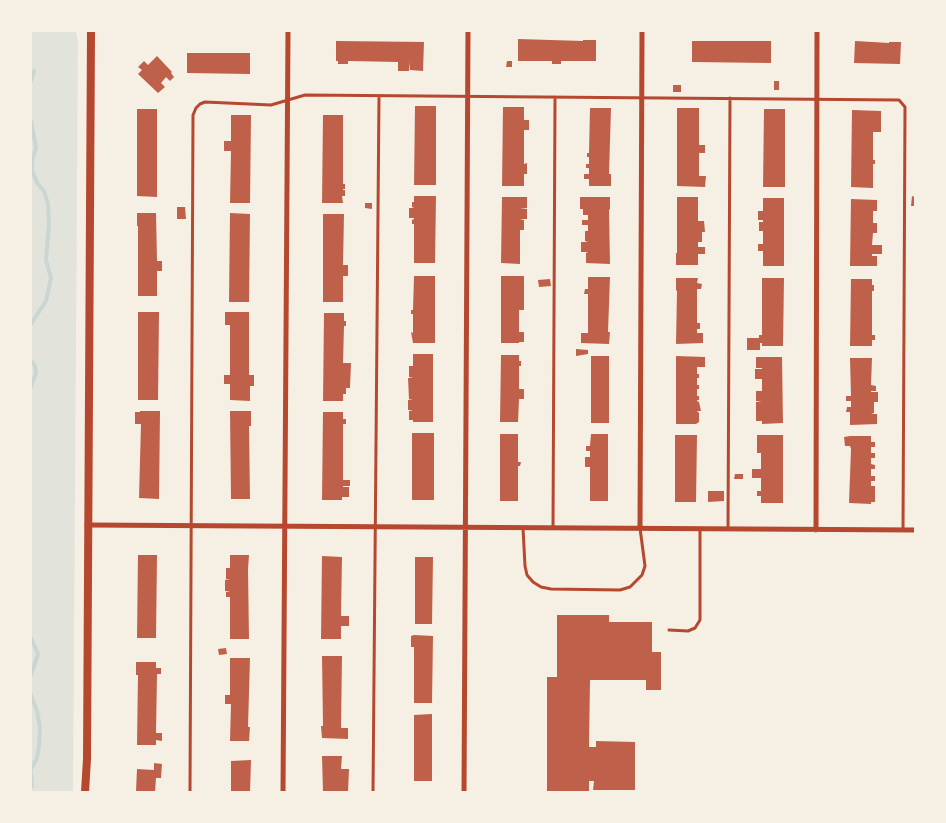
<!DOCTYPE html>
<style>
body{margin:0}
#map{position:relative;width:946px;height:823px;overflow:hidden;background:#f6efe4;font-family:Poppins,sans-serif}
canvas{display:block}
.frame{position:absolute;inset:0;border:32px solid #f6efe4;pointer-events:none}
</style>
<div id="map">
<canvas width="946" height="823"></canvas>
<div class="frame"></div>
</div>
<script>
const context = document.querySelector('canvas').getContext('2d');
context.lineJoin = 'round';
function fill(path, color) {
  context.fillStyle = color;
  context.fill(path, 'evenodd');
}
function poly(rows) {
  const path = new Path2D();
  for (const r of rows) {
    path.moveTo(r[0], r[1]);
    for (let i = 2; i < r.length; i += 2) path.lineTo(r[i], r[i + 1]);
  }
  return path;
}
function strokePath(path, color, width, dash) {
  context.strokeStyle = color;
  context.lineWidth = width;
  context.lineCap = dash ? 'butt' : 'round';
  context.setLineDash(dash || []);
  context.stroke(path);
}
fill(poly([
 [31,31,76,31,78,41,73,792,31,792]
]), '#e2e4dc');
strokePath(poly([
 [31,81,34,71],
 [31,121,36,148,32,161,32,170,37,183,44,191,48,204,49,223,46,260,51,278,46,301,31,324],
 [31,361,35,366,36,373,31,387],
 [31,638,38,654,31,675],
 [31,695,37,711,40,728,39,746,37,758,31,769],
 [31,772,32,786]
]), '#c9d6d2', 4);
fill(poly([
 [518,39,583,41,583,40,596,40,596,61,561,61,561,64,552,64,552,61,518,61],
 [336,41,424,42,423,71,410,70,410,62,409,71,398,71,398,62,348,61,348,64,338,64,338,61,336,61],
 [692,41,771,41,771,63,692,62],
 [855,41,889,43,889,42,901,42,900,64,854,63],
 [187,53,250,53,250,74,187,73],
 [157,56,172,72,171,73,174,77,170,81,166,77,161,83,165,87,158,93,138,74,142,70,138,67,144,61,148,65],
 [507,61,512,61,512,67,506,67],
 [774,81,779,81,779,90,774,90],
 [673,85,681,85,681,92,673,92],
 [415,106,436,106,436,185,414,185],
 [503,107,524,107,524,120,529,120,529,130,524,130,524,164,527,163,527,174,524,174,524,186,502,186],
 [590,108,611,108,609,174,611,174,611,186,589,186,589,179,584,179,584,174,589,174,589,168,586,168,586,164,589,164,589,157,587,157,587,153,589,153],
 [677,108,699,108,699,145,705,145,705,153,699,153,699,176,706,176,705,187,677,186],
 [137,109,157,109,157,197,137,196],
 [764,109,785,109,785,187,763,187],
 [852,110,881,111,881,132,873,132,873,160,875,160,875,164,873,164,873,188,851,187],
 [231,115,251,115,250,203,230,203,231,151,224,151,224,141,231,141],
 [323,115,343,115,343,184,345,184,345,189,343,189,343,190,345,190,345,196,342,196,343,203,322,203],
 [414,196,436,196,435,263,414,263,414,224,412,224,412,220,414,219,414,218,409,218,409,208,414,208,412,207,412,202,414,202],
 [912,196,915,197,915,206,911,206],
 [502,197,527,197,527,208,520,208,527,209,527,219,520,219,524,220,524,230,520,230,520,264,501,263],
 [580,197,610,197,610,210,609,209,610,264,586,263,586,253,588,252,581,252,581,242,588,242,585,241,585,231,588,231,588,225,582,225,582,220,588,220,588,215,583,215,583,209,580,209],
 [677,197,698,197,698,221,704,221,705,232,702,232,702,242,698,242,698,247,705,247,705,254,698,254,698,265,676,265,676,253,677,253],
 [763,198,784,198,784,266,763,266,763,251,758,251,758,244,763,244,763,231,759,231,759,222,763,222,763,220,758,220,758,211,763,211],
 [851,199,877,200,877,211,873,211,873,223,877,223,877,233,873,233,872,245,882,245,882,254,872,254,872,256,877,256,877,266,850,266],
 [365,203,372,203,372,209,365,208],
 [177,207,185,207,186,219,177,219],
 [137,213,156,213,157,261,162,261,162,271,157,271,157,296,138,296,138,226,137,226],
 [230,213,250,214,249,302,229,302],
 [323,214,344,214,343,265,348,265,348,276,343,276,343,302,323,302],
 [414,276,435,276,435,343,413,343,411,332,413,333,413,314,411,314,411,310,413,310],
 [501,276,524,276,524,310,519,310,519,332,524,332,524,342,519,342,519,343,501,343],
 [588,277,610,277,608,332,610,332,609,344,581,343,581,333,588,333,588,294,584,294,585,289,588,289],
 [676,278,698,278,697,283,702,284,701,289,697,289,697,323,700,323,700,329,697,329,697,333,703,333,703,343,676,344,677,291,676,290],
 [762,278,784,278,783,346,762,346,762,343,760,343,760,350,747,350,747,338,759,338,759,335,762,335],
 [550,279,551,286,539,287,538,280],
 [851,279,872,279,872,285,874,285,874,291,872,291,872,335,875,335,875,340,872,340,872,346,850,346],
 [138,312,159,312,158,400,138,400],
 [225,312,249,312,249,375,254,375,254,386,250,386,250,401,230,400,230,384,224,384,224,375,230,375,230,325,225,325],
 [324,313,344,313,344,321,346,321,346,326,344,326,343,363,351,363,350,388,346,388,346,394,343,394,343,401,323,401],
 [576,349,588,350,588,354,576,356],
 [413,354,433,354,433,422,413,422,413,420,409,420,409,411,413,410,408,410,408,400,413,399,409,399,408,378,413,378,409,377,409,366,413,366],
 [501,355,519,355,519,361,521,361,521,366,519,366,519,389,524,389,524,399,519,399,518,422,500,422],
 [591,356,609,356,609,423,591,423],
 [676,356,705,357,705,367,697,367,697,374,699,374,699,378,697,378,697,385,699,385,699,389,697,389,697,396,699,396,699,400,697,400,697,401,699,402,701,411,697,411,699,413,699,422,696,424,676,424],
 [756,357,782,357,783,423,762,424,762,421,756,421,756,402,762,402,756,401,756,391,762,391,762,379,755,379,755,369,762,369,762,368,756,368],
 [850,358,872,358,871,385,876,386,876,391,871,391,871,392,878,392,878,402,874,402,874,413,871,414,877,414,877,424,850,425,850,412,846,412,847,407,851,407,851,401,846,401,846,396,851,396],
 [140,411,160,411,159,499,139,498,141,424,135,424,135,412,140,412],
 [230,411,251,411,251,426,249,426,250,499,231,499],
 [323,412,343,412,343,419,346,419,346,424,343,424,343,480,350,480,350,486,343,486,343,487,349,487,349,497,342,497,342,500,322,500],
 [412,433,434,433,434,500,412,500],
 [500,434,518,434,518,462,521,462,520,466,518,466,518,501,500,501],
 [591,434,608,434,608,501,590,501,590,467,585,467,585,457,590,457,590,451,586,451,586,446,590,446],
 [675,435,697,435,696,502,675,502],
 [757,435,783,435,783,503,761,503,761,496,757,496,757,491,761,491,761,478,752,478,752,469,761,469,761,453,757,453],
 [850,436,871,436,871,442,875,442,875,447,871,447,871,453,875,453,875,458,871,458,871,464,875,465,875,469,871,469,871,476,875,476,875,481,871,481,871,486,875,486,875,502,871,502,871,504,849,503,851,449,850,446,845,446,844,437],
 [735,474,743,474,743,479,734,479],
 [708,491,724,491,724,501,708,502],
 [138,555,157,555,156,638,137,638],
 [230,555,249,555,248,569,249,639,230,639,230,597,226,597,226,592,230,591,225,591,225,580,230,579,226,579,226,568,230,568],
 [322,556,342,557,341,616,349,616,349,626,341,626,341,639,321,639],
 [415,557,433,557,432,624,415,624],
 [557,615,609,615,609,622,652,622,652,652,661,652,661,690,646,690,646,680,590,680,589,747,596,747,596,741,635,742,635,790,593,790,594,781,589,781,589,792,547,792,547,677,557,677],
 [414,635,433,636,432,703,414,703,414,647,411,647,411,636],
 [226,648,227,654,219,655,218,649],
 [322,656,342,656,341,728,348,728,348,739,322,738,321,726,323,726],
 [230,658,250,658,248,727,250,727,249,741,230,741,231,704,225,704,225,695,230,695],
 [136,662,156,662,156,668,161,668,161,674,157,674,156,733,162,733,162,741,156,740,156,745,137,745,138,675,136,675],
 [432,714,432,781,414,781,414,715],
 [322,756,342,756,341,769,349,769,348,792,323,792],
 [251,760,250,792,231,792,231,761],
 [154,763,162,764,161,778,156,778,155,792,136,792,137,769,154,770]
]), '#bf614a');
strokePath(poly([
 [523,528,525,566,527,575,533,582,541,587,551,589,620,590,630,587,642,575,645,566,640,528],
 [553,528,555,97],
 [728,529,730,98],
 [669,630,688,631,695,628,700,620,700,529],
 [190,792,193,115,196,108,200,104,205,102,271,105,305,95,899,100,905,107,903,530],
 [373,792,379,96]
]), '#b5482f', 3);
strokePath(poly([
 [87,525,915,530],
 [640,528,642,31],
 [816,530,817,31],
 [283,792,288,31],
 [464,792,468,31]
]), '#b5482f', 5);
strokePath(poly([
 [85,792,87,759,91,31]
]), '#b5482f', 8);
</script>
